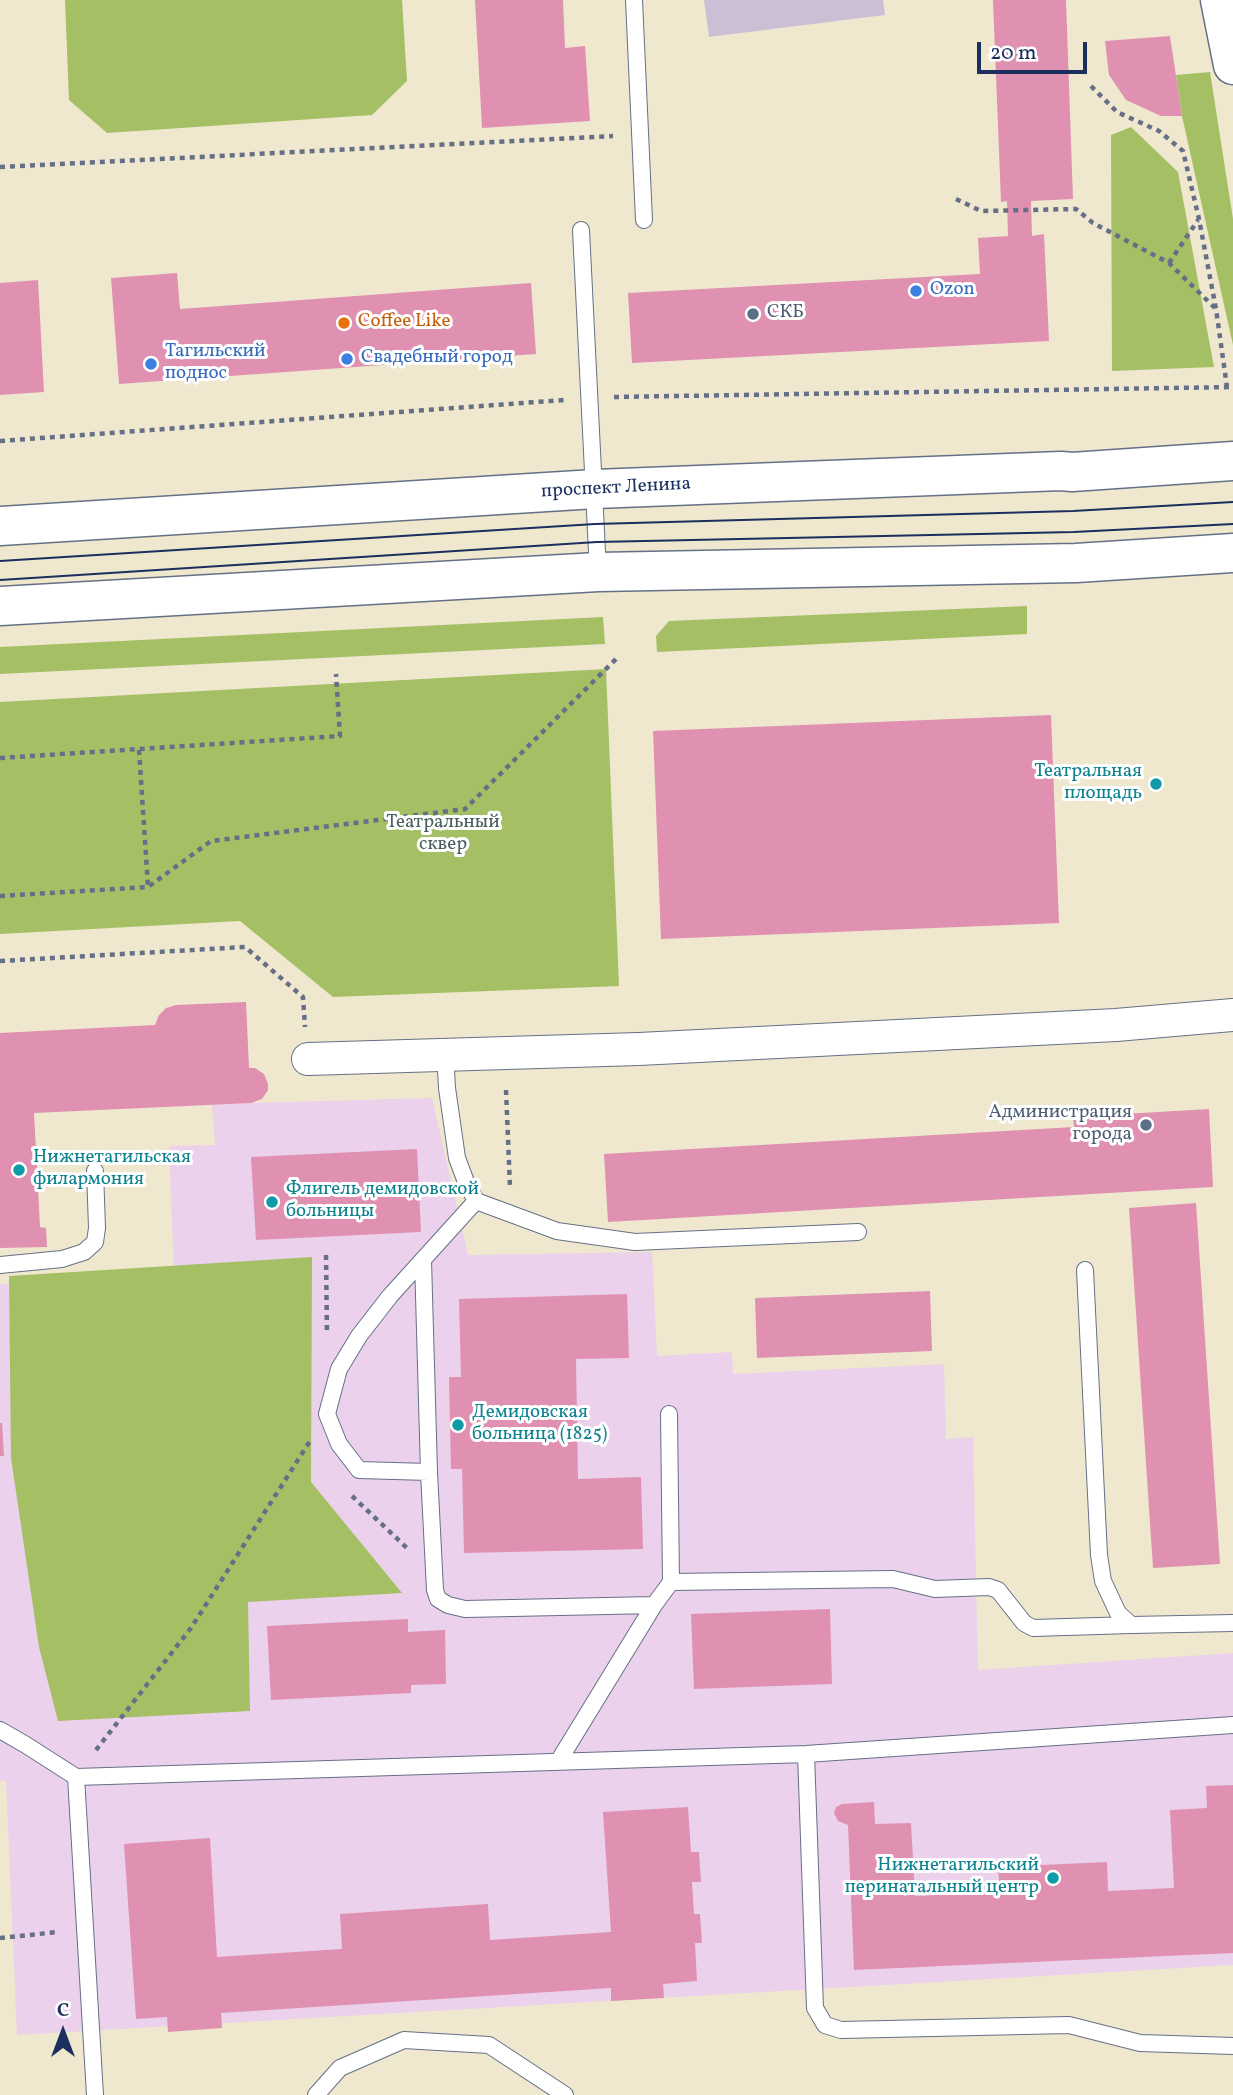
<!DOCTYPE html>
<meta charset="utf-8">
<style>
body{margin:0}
#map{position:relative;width:1233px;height:2095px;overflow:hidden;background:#efe8cf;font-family:Vollkorn,serif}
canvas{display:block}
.north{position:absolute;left:28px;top:1997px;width:70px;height:70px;-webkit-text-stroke:5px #fff;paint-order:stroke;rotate:0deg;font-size:19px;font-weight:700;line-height:28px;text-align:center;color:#1b2f5e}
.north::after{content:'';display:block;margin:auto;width:24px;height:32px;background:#1b2f5e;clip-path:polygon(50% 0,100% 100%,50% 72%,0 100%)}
.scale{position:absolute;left:977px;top:42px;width:110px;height:32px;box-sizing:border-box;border:4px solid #1b2f5e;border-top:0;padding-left:9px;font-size:21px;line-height:24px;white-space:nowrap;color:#1b2f5e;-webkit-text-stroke:5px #fff;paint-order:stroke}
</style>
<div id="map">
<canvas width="1233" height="2095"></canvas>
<div class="north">С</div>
<div class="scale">20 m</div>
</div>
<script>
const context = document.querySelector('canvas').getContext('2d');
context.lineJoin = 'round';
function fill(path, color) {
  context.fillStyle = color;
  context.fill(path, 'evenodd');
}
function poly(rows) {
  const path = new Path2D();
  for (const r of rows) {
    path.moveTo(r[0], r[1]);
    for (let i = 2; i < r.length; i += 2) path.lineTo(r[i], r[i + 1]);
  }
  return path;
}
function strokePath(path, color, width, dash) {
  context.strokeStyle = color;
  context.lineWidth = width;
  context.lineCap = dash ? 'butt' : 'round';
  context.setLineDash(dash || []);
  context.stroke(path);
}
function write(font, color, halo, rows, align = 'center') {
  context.font = font + ' Vollkorn,serif';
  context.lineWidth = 6;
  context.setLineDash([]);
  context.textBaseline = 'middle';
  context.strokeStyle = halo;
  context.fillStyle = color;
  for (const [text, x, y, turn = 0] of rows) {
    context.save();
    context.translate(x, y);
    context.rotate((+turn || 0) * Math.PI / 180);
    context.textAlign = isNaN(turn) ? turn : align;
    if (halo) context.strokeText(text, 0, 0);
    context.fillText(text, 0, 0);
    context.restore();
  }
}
fill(poly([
 [432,1098,468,1255,652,1252,657,1356,732,1352,733,1374,944,1364,946,1439,973,1437,978,1670,1233,1653,1233,1965,17,2035,6,1781,0,1781,0,1284,174,1274,169,1146,215,1145,212,1104]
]), '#ebd1eb');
fill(poly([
 [704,0,883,0,885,15,709,37]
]), '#cbbfd5');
fill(poly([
 [65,0,402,0,407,81,372,115,107,133,69,100],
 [1210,72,1233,219,1233,345,1182,116,1176,75],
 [1131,127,1178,172,1214,367,1112,371,1111,135],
 [1027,606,1027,634,657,652,656,636,669,621],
 [603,617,605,644,0,674,0,647],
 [606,669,619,986,333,997,240,921,0,934,0,702],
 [312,1257,311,1482,402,1593,248,1602,250,1711,58,1721,39,1647,11,1458,9,1276]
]), '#a5bf65');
fill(poly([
 [475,0,563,0,565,48,585,46,590,121,482,128],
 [993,0,1066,0,1073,199,1031,201,1032,236,1044,234,1049,341,632,363,628,293,980,274,978,238,1008,236,1007,201,1001,202],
 [1170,36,1182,116,1161,116,1126,100,1109,75,1105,41],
 [177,273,180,309,531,283,536,354,119,384,111,278],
 [38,280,44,392,0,395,0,283],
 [1051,715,1059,923,661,939,653,731],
 [246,1002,249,1068,255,1068,264,1074,268,1084,268,1090,262,1099,251,1103,34,1113,40,1227,46,1228,47,1247,0,1248,0,1033,155,1025,159,1015,166,1008,176,1005],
 [1209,1109,1213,1187,608,1222,604,1154,1074,1127,1073,1117],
 [417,1149,421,1232,256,1240,251,1157],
 [1196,1203,1220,1564,1153,1568,1129,1208],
 [930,1291,932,1351,757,1358,755,1298],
 [627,1294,629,1358,576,1359,578,1479,641,1477,643,1549,464,1553,462,1469,451,1469,449,1377,461,1377,459,1299],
 [0,1423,2,1423,4,1456,0,1456],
 [830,1609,832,1684,694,1689,691,1614],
 [408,1619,408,1632,445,1630,446,1684,411,1685,411,1693,271,1700,267,1626],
 [1233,1785,1233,1953,854,1970,848,1825,838,1821,834,1813,836,1807,842,1804,874,1802,875,1824,911,1823,915,1896,1000,1892,998,1867,1107,1862,1108,1891,1174,1888,1170,1810,1207,1808,1206,1786],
 [688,1807,691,1852,699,1852,701,1882,692,1882,694,1914,700,1914,702,1943,695,1943,697,1981,663,1984,664,1998,611,2001,611,1988,221,2013,222,2028,168,2032,167,2017,136,2019,124,1844,210,1838,217,1957,342,1949,340,1914,488,1904,490,1940,611,1932,603,1812]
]), '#e091b2');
const lane = poly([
 [634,0,644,220],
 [581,230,598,572],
 [445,1053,447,1088,457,1158,466,1182,476,1201,557,1231,635,1242,858,1232],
 [423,1260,429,1472,435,1590,438,1599,448,1605,465,1609,654,1605],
 [0,1265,62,1259,84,1252,95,1242,97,1228,95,1171],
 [1085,1270,1099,1555,1103,1581,1118,1613,1131,1625,1233,1623],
 [429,1472,359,1470,339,1444,327,1414,339,1369,359,1336,390,1296,476,1201],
 [671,1582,893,1579,935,1589,989,1587,998,1590,1024,1623,1033,1628,1131,1625],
 [0,1730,26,1745,76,1777,95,2095],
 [806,1754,815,2008,825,2025,841,2030,1069,2025,1140,2043,1233,2046],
 [558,1762,654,1605,671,1582,669,1414],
 [76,1777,806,1754,1233,1725],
 [316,2095,340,2068,404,2040,489,2045,565,2095]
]);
const street = poly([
 [308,1059,639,1049,1116,1025,1233,1015]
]);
const secondary = poly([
 [1220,0,1233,65],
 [0,526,595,489,1061,471,1072,472,1233,461],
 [0,606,598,572,1076,563,1233,553]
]);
strokePath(lane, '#657086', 18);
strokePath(street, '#657086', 34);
strokePath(secondary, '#657086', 41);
strokePath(poly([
 [1091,86,1117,112,1159,131,1183,151,1199,219,1216,309,1227,387],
 [0,167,613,136],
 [956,199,981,211,1076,209,1093,223,1169,263,1216,309],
 [1169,263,1198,220],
 [614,397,1233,387],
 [0,441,564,400],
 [139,750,148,886],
 [0,758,340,736,336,674],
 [0,896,148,887,211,841,465,809,616,659],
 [0,961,245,947,303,997,305,1027],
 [506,1090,510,1187],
 [326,1255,327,1335],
 [352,1496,407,1548],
 [96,1750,191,1628,310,1441],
 [0,1938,58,1932]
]), '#657086', 4.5, [5, 5]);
strokePath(lane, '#fff', 16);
strokePath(street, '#fff', 32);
strokePath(secondary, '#fff', 38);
strokePath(poly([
 [0,561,595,524,1073,511,1233,502],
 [0,580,597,542,1074,532,1233,524]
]), '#1b2f5e', 2);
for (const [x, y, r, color] of [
 [916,291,7,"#3f7fe0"],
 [753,314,7,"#5c6f8a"],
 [344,323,7,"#e8710a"],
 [347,359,7,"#3f7fe0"],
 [151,364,7,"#3f7fe0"],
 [1156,784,7,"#0f9aa8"],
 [1146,1125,7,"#5c6f8a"],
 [19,1170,7,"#0f9aa8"],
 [272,1202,7,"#0f9aa8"],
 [458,1425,7,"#0f9aa8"],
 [1053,1878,7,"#0f9aa8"]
]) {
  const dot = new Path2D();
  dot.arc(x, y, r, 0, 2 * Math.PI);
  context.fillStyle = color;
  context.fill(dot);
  strokePath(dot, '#fff', 2.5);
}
write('19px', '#366cbe', '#fff', [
 ["Ozon",930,291],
 ["Тагильский",165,353],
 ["поднос",165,375],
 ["Свадебный город",361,359]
], 'left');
write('19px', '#4e5e75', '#fff', [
 ["СКБ",767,314],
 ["Администрация",1132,1114,"right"],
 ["города",1132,1136,"right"]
], 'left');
write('19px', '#c56008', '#fff', [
 ["Coffee Like",358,323]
], 'left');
write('19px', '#1b2f5e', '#fff', [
 ["проспект Ленина",616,489,-3]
]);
write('19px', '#0d838f', '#fff', [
 ["Театральная",1142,773,"right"],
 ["площадь",1142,795,"right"],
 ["Нижнетагильская",33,1159],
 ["филармония",33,1181],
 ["Флигель демидовской",286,1191],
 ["больницы",286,1213],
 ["Демидовская",472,1414],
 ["больница (1825)",472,1436],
 ["Нижнетагильский",1039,1867,"right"],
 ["перинатальный центр",1039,1889,"right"]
], 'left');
write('19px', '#4b6160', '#fff', [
 ["Театральный",443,824],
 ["сквер",443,846]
]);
</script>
